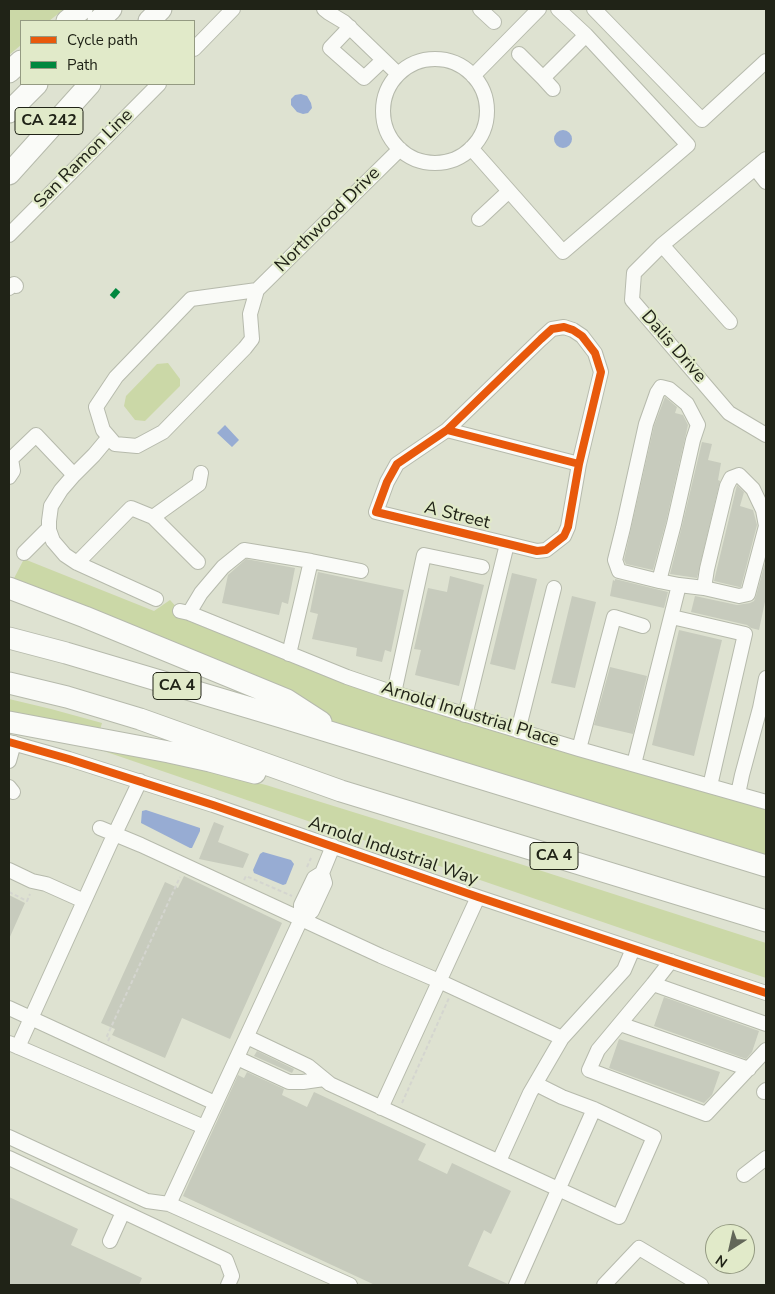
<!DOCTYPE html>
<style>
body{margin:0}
#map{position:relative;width:775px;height:1294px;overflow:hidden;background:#dee2d1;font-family:"Nunito Sans",sans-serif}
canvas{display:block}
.frame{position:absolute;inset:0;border:10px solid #202317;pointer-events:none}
.legend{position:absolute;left:20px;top:20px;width:175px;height:65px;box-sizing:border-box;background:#e1eac9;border:1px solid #949a82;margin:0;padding:6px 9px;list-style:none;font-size:15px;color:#202317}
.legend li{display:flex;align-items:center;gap:10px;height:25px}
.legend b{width:25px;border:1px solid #949a82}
.north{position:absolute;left:705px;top:1224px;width:50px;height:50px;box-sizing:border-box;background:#e1eac9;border:1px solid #949a82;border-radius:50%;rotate:215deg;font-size:14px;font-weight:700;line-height:20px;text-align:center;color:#202317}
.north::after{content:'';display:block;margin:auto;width:18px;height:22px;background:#626658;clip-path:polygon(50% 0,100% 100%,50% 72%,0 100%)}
</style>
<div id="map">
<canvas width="775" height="1294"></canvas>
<div class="frame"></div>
<ul class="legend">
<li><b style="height:6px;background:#e8590c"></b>Cycle path</li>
<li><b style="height:6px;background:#00873e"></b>Path</li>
</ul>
<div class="north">N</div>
</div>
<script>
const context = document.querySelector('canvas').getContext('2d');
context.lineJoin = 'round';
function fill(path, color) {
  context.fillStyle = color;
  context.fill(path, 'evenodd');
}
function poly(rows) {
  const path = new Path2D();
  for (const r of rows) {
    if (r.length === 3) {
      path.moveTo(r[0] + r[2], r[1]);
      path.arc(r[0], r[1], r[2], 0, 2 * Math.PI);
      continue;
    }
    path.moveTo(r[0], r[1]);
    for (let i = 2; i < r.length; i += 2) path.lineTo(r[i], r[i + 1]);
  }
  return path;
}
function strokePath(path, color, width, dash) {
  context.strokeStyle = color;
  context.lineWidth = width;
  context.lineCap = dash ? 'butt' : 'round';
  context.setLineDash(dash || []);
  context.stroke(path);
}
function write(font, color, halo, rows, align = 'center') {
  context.font = font + ' "Nunito Sans",sans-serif';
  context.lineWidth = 4.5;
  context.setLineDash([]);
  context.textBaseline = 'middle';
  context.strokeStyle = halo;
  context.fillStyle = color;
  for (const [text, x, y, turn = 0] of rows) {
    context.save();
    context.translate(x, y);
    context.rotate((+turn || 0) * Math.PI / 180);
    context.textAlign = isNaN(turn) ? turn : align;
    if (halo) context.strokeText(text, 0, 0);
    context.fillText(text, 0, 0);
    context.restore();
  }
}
fill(poly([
 [9,9,64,9,49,21,21,21,21,45,9,55],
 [168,363,180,379,180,386,145,421,135,420,124,406,126,396,157,364],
 [24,559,154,611,170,600,180,611,289,654,766,802,766,869,344,737,9,588],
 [9,699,51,709,102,723,99,733,9,727],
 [92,747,178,764,266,785,517,863,766,943,766,978]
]), '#cbd8a7');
fill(poly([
 [301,94,307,96,311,103,312,108,308,113,303,114,297,112,291,105,291,99,295,95],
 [563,139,9],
 [225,425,239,440,232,447,217,433],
 [146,810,200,828,200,831,192,848,190,848,141,823,142,811],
 [263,852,291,860,294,864,286,884,283,885,254,873,253,870,260,854]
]), '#97acd3');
fill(poly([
 [665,397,677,407,675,413,683,415,688,425,666,522,653,570,626,564,624,560,654,426],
 [702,442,712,444,708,460,721,463,718,480,720,481,697,578,670,574,682,526],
 [737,485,744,492,740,506,753,510,757,525,741,587,739,587,714,581],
 [246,559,295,568,288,604,282,602,279,615,222,603,228,575],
 [766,559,766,597,759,630,751,628,747,625,691,612,695,596,737,605,750,603,754,601,756,596],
 [318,572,404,590,391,652,385,650,382,662,356,656,357,648,312,639,318,614,310,612],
 [512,573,537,579,515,670,490,664],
 [450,576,484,585,459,686,415,675,421,650,414,649,428,588,447,592],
 [615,579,668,592,664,608,610,596,613,580,615,581],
 [572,596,596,602,575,688,551,683],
 [679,630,722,640,694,756,652,745],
 [610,667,647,676,633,734,594,725],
 [214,822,224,826,218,842,249,854,243,868,199,859],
 [184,876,282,923,230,1039,182,1018,165,1058,112,1035,115,1029,101,1023,165,882,178,888],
 [9,895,25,903,9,939],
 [664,997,759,1031,752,1052,746,1059,654,1026],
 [619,1039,720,1072,712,1095,704,1103,609,1068],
 [257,1051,294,1069,292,1073,254,1056],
 [247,1072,284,1089,282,1095,307,1107,314,1092,426,1144,418,1160,447,1174,452,1163,511,1191,491,1234,484,1230,468,1266,508,1284,507,1285,375,1285,183,1196,238,1075,244,1078],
 [9,1197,78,1229,71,1245,142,1278,139,1285,9,1285]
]), '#c7cbbd');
const minor = poly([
 [324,9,329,13,344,22,398,74],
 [480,9,494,22],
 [594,9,702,120,766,61],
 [350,27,330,48,364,78,383,60],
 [194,49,233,9],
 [519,54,543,78,586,35],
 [435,111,52],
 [473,76,539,9],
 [543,78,553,89],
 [471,148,563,252,688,145,586,35,558,9],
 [766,159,662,245,634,273,632,300,729,413,766,435],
 [755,168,766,182],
 [479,219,509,191],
 [9,235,159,84],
 [662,245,730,322],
 [9,288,14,284,16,286],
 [257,290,191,299,116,377,96,407,103,430,115,444,137,446,163,432,245,348,252,339,250,314,257,290,400,149],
 [447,430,541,339,552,329,564,327,573,330,582,336,595,353,601,372,579,464,568,527,564,536,546,550,537,551,376,512,387,482,397,464,447,430,579,464],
 [109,437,94,455,74,475,61,490,51,506,49,521,49,530,53,541,65,555,77,563,156,599],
 [739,475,753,489,763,510,766,526,748,594,739,596,704,588,707,569,727,486,731,478,739,475],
 [9,477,13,471,11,459,36,435,74,475],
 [24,553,46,531,49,530],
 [198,562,153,517,199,484,201,473],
 [77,563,131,508,153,517],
 [659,581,619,571,615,560,623,528,646,424,657,393,661,387,669,389,687,404,698,425,693,440,674,524,659,581,679,585,704,588],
 [180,611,189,613,347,677,394,693,579,749,766,802],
 [189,613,201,593,223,567,244,550,311,561],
 [672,617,745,634,710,786],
 [289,654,311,561,361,571],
 [394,693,424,555,482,567],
 [465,715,507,544],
 [518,731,554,588],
 [9,742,69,759,213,805,478,897,766,993],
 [579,749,614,617,643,626],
 [9,761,14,743],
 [634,764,679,585],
 [9,787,13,792],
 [738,794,742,775,760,708,766,678],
 [100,828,141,845,381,956,439,981,562,1038],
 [9,870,32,881,46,884,84,901],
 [301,919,312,911,325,883,322,873],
 [671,961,653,984,598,1050,589,1070,706,1114,766,1050],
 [653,984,766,1024],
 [9,1008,215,1103],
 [620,1024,749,1069],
 [247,1037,308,1066,330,1084,619,1217,654,1137,594,1109,562,1097,536,1084],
 [9,1043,204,1127],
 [18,1047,110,844,140,781],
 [237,1058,289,1082,303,1082,324,1079],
 [764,1092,766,1090],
 [381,1108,478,897],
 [9,1137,147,1201,169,1204,350,1285],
 [9,1158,226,1260,232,1276,228,1285],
 [499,1161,530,1093,562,1038,624,970,633,949],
 [744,1175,766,1158],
 [169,1204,301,919,301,905,314,878,322,873,333,846],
 [110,1241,123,1212],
 [516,1285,594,1109],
 [604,1285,639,1248,701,1285]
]);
const highway = poly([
 [67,21,82,9],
 [98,21,111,9],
 [149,21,161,9],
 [9,72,21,61],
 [9,112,37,84],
 [9,174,90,84],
 [9,588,85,617,287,700,321,722],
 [9,638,66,653,281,717,766,866],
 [9,683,67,697,140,719,341,791,766,921],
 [9,722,169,752,210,761,255,773]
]);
strokePath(minor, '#b6baac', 16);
strokePath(highway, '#b6baac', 23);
strokePath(poly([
 [307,867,311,858],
 [244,880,246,876,292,896],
 [9,892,27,901,30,894],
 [108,1041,110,1037,107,1036,180,877],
 [402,1103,449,998]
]), '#d4d5cf', 2, [4, 2.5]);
strokePath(minor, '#fafbf8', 14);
strokePath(highway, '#fafbf8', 21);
strokePath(poly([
 [112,297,118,290]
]), '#00873e', 6, [12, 6]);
strokePath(poly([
 [447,430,541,339,552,329,564,327,573,330,582,336,595,353,601,372,579,464,568,527,564,536,546,550,537,551,376,512,387,482,397,464,447,430,579,464],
 [9,742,69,759,213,805,478,897,766,993]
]), '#e8590c', 8);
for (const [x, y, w] of [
 [49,121,68],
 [177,686,48],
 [554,856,48]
]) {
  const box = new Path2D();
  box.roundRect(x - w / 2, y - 13.5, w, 27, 4);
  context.fillStyle = '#e1eac9';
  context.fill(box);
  strokePath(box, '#202317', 1);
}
write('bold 16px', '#202317', null, [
 ["CA 242",49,121],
 ["CA 4",177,686],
 ["CA 4",554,856]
]);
write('18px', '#202317', '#e1eac9', [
 ["San Ramon Line",84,159,-45],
 ["Northwood Drive",328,220,-45],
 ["Dalis Drive",673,347,49],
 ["A Street",457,516,14],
 ["Arnold Industrial Place",470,715,17],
 ["Arnold Industrial Way",393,852,19]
]);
</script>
